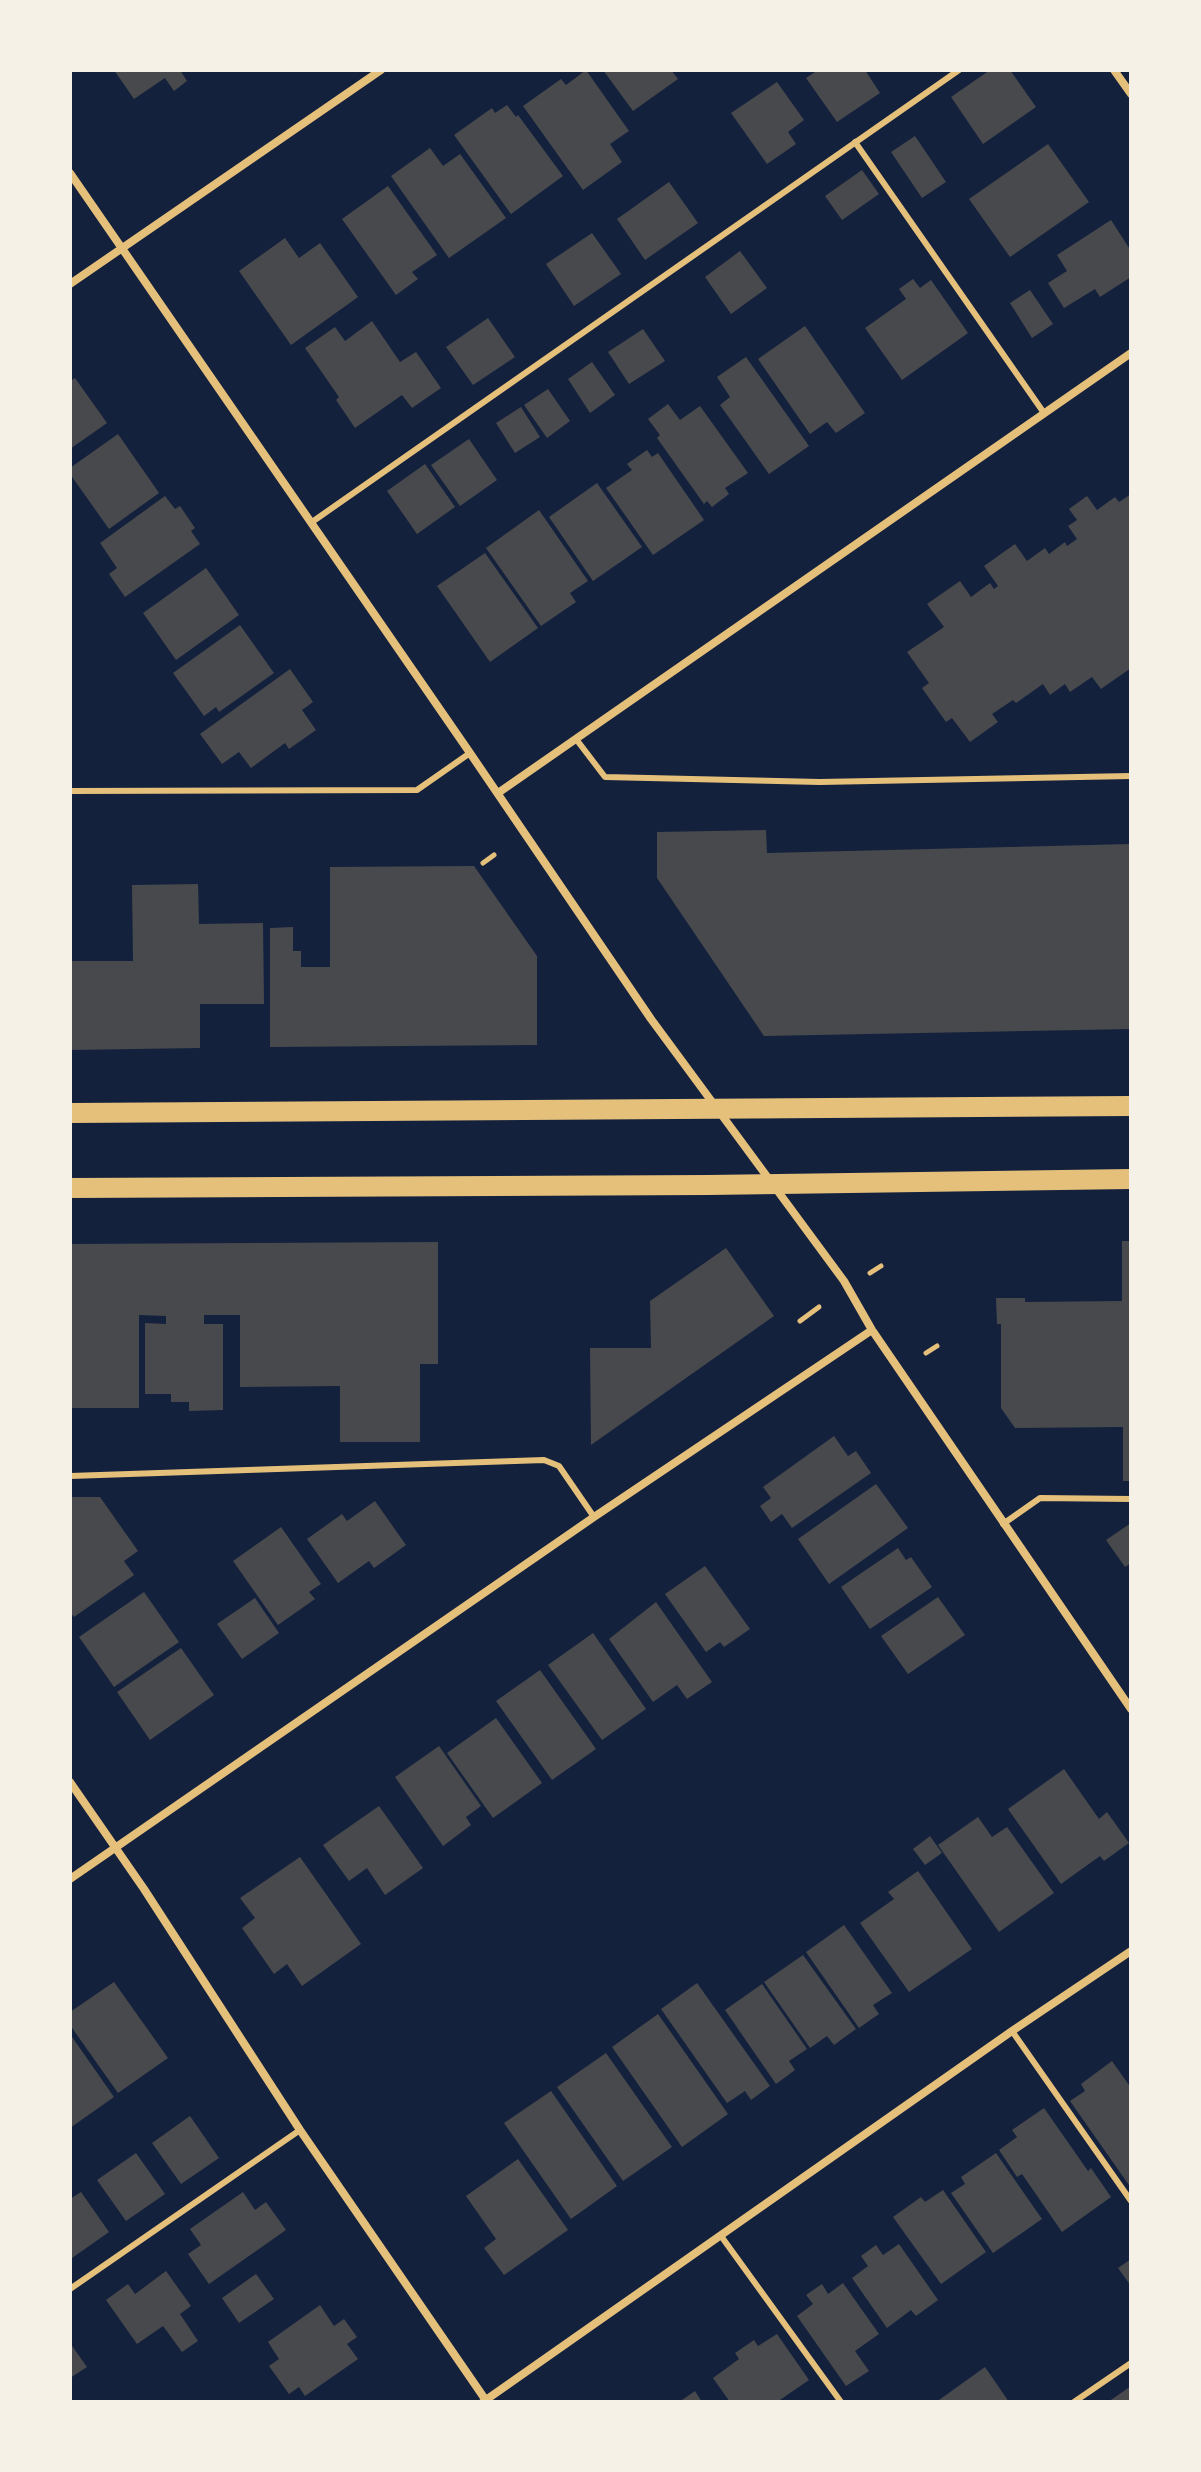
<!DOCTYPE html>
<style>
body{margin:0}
#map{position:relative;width:1201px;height:2472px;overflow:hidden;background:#14213d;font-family:Helvetica,sans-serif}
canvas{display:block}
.frame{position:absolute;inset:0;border:72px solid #f6f1e7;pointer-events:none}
</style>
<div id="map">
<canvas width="1201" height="2472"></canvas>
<div class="frame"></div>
</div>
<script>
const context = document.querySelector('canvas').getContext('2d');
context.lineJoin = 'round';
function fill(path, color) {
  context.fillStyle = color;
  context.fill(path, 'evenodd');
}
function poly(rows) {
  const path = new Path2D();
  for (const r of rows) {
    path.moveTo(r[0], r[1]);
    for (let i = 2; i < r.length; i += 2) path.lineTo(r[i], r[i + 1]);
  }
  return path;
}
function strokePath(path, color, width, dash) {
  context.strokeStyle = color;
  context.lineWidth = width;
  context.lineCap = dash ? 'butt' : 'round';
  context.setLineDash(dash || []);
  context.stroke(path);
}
fill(poly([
 [114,70,180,70,187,81,174,91,165,78,134,99],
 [586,70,629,131,610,144,622,162,583,190,523,106,561,79,566,85],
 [603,70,671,70,678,79,633,111],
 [818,70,865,70,880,93,837,122,806,78],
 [990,70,1010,70,1036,107,983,144,951,97],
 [777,82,804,120,788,132,796,144,767,164,731,113],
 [507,105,516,117,518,115,563,176,511,214,454,135,492,108,495,113],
 [915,136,946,182,922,198,891,152],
 [1048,144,1089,202,1010,257,969,199],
 [430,148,443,166,460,154,506,218,449,258,391,176],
 [862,170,879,194,842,220,825,196],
 [669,182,698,223,645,260,617,219],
 [388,186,437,255,412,272,418,279,396,295,342,219],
 [1111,220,1131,251,1131,277,1100,297,1095,289,1064,308,1048,283,1067,271,1057,255],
 [592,233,621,274,574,306,546,264],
 [285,238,299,258,320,243,358,297,291,345,239,271],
 [740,251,767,288,731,314,705,277],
 [913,279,920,288,931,280,968,333,902,380,865,328,906,299,899,289],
 [1030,290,1053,324,1032,338,1010,303],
 [488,318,515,357,473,385,446,347],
 [372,321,400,362,416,352,441,388,412,408,402,395,355,428,336,400,339,397,305,348,335,327,345,341],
 [805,326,865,413,836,433,827,422,810,434,758,359],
 [643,329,665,361,629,384,608,352],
 [746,357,809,446,769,474,720,405,730,397,717,377],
 [592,362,615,395,590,413,568,379],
 [75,378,107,423,70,449,70,381],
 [548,389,570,421,547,438,524,405],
 [668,404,680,420,700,406,748,473,725,488,729,494,712,507,707,501,704,504,657,438,660,435,648,419],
 [521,407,540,437,515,453,496,423],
 [118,434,159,493,109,529,70,474,70,468],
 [469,439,497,480,460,506,431,465],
 [647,450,652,457,658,453,704,520,653,555,606,488,632,470,627,464],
 [425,464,455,507,417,534,387,491],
 [597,483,642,547,593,581,549,517],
 [1131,494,1131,668,1101,689,1092,677,1070,692,1065,684,1050,695,1043,684,1016,703,1013,700,992,714,998,722,970,742,952,718,946,722,922,688,929,683,907,652,944,627,927,604,960,581,971,597,990,583,994,589,998,586,984,566,1015,544,1027,561,1045,548,1049,554,1065,542,1067,546,1077,539,1068,526,1077,520,1069,509,1087,496,1097,510,1115,497,1119,502],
 [165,496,175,509,180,506,195,528,191,531,200,544,125,597,109,574,117,568,100,543],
 [539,510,588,581,570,593,576,602,541,626,486,548],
 [485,553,538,628,490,662,437,586],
 [206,568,239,615,176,660,143,613],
 [240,625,274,673,219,712,216,707,204,716,173,673],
 [290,669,313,702,302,710,316,730,289,749,285,743,251,768,239,752,222,764,200,734],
 [766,830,767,853,1131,844,1131,1029,764,1036,657,878,657,832],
 [474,866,537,956,537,1045,270,1047,270,928,293,927,293,951,301,951,301,967,330,967,330,867],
 [198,884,199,924,263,923,264,1004,200,1004,200,1048,70,1050,70,961,133,961,132,885],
 [1122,1241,1131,1241,1131,1481,1123,1481,1123,1427,1015,1428,1001,1408,1001,1324,997,1324,996,1298,1025,1298,1025,1302,1122,1301],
 [438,1242,438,1364,420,1364,420,1442,340,1442,340,1386,240,1387,240,1315,204,1315,204,1324,223,1324,223,1410,189,1411,189,1402,171,1402,171,1394,145,1394,145,1323,166,1324,166,1316,139,1315,139,1408,70,1408,70,1244],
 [726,1248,774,1316,591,1445,590,1348,651,1348,650,1301],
 [834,1436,848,1456,856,1451,871,1473,792,1528,782,1514,771,1522,760,1506,771,1498,763,1487],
 [876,1484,908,1528,829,1584,798,1539],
 [70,1497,100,1497,138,1551,124,1561,134,1575,74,1617,70,1612],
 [375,1501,406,1545,374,1568,369,1561,338,1583,307,1539,342,1514,347,1521],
 [1131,1523,1131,1563,1125,1567,1106,1540],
 [281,1527,321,1584,309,1592,315,1599,278,1625,233,1561],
 [898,1548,906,1560,911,1557,932,1587,870,1629,841,1587],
 [705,1566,750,1629,724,1647,720,1642,706,1652,665,1594],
 [144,1592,179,1642,114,1687,79,1637],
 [938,1597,965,1635,908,1674,881,1636],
 [255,1598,279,1633,242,1659,217,1624],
 [656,1602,712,1682,687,1699,677,1685,653,1702,609,1639],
 [593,1633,646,1709,602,1740,548,1665],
 [181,1648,214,1695,150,1740,117,1692],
 [540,1670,596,1749,552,1780,496,1701],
 [496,1718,542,1783,493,1818,447,1753],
 [439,1746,481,1806,466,1817,471,1825,443,1846,395,1777],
 [1064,1769,1099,1819,1107,1812,1129,1843,1104,1861,1100,1856,1061,1884,1008,1809],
 [379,1806,423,1868,385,1895,367,1868,349,1881,323,1845],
 [978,1817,992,1837,1007,1827,1054,1893,999,1932,938,1845],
 [930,1836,942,1853,925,1865,913,1849],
 [300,1857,361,1944,302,1986,287,1964,274,1974,242,1928,255,1918,240,1898],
 [918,1871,972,1949,909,1992,860,1923,894,1899,888,1892],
 [844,1925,892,1993,873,2005,879,2014,859,2028,806,1952],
 [803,1955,856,2029,834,2045,827,2036,810,2048,764,1982],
 [114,1982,168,2058,118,2093,70,2025,70,2012],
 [697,1983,770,2086,751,2100,745,2091,727,2103,661,2009],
 [762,1984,807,2049,789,2061,795,2070,776,2084,725,2010],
 [658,2014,728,2114,682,2147,612,2047],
 [70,2034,114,2097,70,2128],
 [606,2053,672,2147,623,2181,557,2087],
 [1112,2061,1131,2088,1131,2188,1070,2101,1085,2091,1081,2084],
 [551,2091,617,2186,571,2219,504,2123],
 [1044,2108,1088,2171,1091,2168,1111,2197,1062,2232,1022,2174,1017,2177,999,2150,1017,2137,1012,2130],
 [190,2116,219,2158,181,2184,152,2143],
 [136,2153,165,2194,126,2221,97,2180],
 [996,2153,1042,2219,993,2253,951,2193,965,2184,961,2177],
 [518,2159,568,2230,504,2275,484,2248,496,2239,466,2196],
 [943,2190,986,2252,941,2284,893,2217,921,2197,925,2202],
 [81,2192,109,2232,72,2258,70,2199],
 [243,2192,255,2210,266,2202,286,2230,209,2284,188,2254,201,2245,190,2229],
 [899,2244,938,2300,916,2316,911,2310,887,2328,852,2278,868,2266,861,2256,876,2245,883,2255],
 [1131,2259,1131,2286,1118,2268],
 [166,2271,191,2306,180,2314,198,2341,182,2352,163,2326,137,2344,106,2300,128,2284,135,2294],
 [256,2274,274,2299,239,2323,222,2298],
 [843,2283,879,2334,855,2351,869,2371,846,2386,797,2316,813,2304,806,2295,822,2284,828,2294],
 [320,2305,334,2326,344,2319,357,2337,347,2344,358,2359,305,2396,299,2387,289,2394,269,2366,279,2359,268,2342],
 [777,2334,809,2380,777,2402,730,2402,713,2378,739,2359,735,2353,754,2340,758,2346],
 [70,2343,87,2367,70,2378],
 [985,2367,1009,2402,940,2402,939,2400],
 [1131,2386,1131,2402,1108,2402],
 [695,2391,702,2402,679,2402]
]), '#48494c');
strokePath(poly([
 [483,863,494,855],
 [870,1273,881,1266],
 [800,1321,819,1307],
 [926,1353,937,1346]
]), '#e5c07b', 5);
strokePath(poly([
 [855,142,1044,413],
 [312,522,959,70],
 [576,739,605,777,820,782,1131,776],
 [70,791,417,790,470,753],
 [70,1476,544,1460,559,1466,594,1517],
 [1003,1524,1040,1498,1131,1499],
 [1012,2031,1131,2201],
 [721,2236,841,2402],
 [70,2289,300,2130],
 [1074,2402,1131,2363]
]), '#e5c07b', 6);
strokePath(poly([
 [1114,70,1131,94],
 [70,173,470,753,651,1019,844,1281,872,1330,1131,1709],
 [70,284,381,70],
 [498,793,1131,353],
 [70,1782,144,1889,300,2130,487,2402],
 [70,1879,594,1517,872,1330],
 [483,2402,1012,2031,1131,1951]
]), '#e5c07b', 8);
strokePath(poly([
 [70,1113,1131,1106],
 [70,1188,708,1185,1131,1179]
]), '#e5c07b', 20);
</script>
